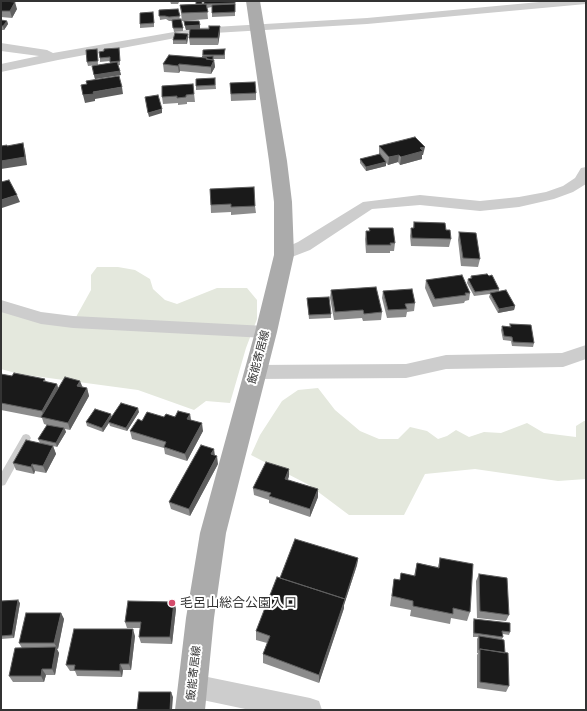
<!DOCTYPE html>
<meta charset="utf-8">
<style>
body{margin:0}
#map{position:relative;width:587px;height:711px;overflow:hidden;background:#fff;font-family:Figtree,sans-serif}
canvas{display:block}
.frame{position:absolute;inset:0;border:2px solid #333;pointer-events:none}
</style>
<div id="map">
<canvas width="587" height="711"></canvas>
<div class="frame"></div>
</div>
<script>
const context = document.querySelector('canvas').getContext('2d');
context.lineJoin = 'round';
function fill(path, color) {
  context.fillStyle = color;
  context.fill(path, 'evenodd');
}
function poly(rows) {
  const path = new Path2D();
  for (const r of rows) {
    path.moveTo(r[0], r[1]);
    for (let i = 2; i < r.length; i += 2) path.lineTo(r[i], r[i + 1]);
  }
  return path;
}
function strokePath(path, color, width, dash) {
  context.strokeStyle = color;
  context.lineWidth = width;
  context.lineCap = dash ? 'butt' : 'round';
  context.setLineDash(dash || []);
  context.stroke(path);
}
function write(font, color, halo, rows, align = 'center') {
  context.font = font + ' Figtree,"Noto Sans JP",sans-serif';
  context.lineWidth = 4;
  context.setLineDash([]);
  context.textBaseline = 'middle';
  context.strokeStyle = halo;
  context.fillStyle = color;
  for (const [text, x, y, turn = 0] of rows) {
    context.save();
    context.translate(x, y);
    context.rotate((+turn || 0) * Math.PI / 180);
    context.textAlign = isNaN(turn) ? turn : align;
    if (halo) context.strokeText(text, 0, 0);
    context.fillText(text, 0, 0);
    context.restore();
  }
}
fill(poly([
 [97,267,118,267,135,270,150,279,153,289,165,300,177,304,217,288,247,288,257,300,257,319,246,348,230,403,206,401,194,410,138,390,19,374,1,369,1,310,76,317,91,290,91,275],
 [318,388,335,410,360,431,379,439,398,439,410,427,427,431,438,439,447,436,456,430,469,437,484,432,501,433,527,423,544,433,576,437,576,426,584,421,586,421,586,479,558,481,475,469,425,474,404,515,349,515,309,485,251,455,260,435,282,401,298,390]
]), '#e4e8dd');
fill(poly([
 [26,434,29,435,31,438,5,485,1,486,1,473,23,435,26,434]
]), '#cdcdcd');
fill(poly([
 [550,1,586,1,586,4,367,24,197,34,58,60,1,72,1,64,39,56,1,51,1,43,47,50,53,53,197,28,367,18,550,1],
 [586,167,586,184,573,192,554,199,519,207,480,211,420,205,372,209,310,250,284,260,278,259,276,255,278,251,298,242,363,202,420,195,480,201,519,197,546,192,563,186,575,178,581,168,586,167],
 [1,300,41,312,73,316,266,326,272,328,275,332,272,336,266,338,73,328,41,324,1,312,1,300],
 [586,345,586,359,563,367,446,369,406,378,255,379,249,377,246,372,249,367,255,365,406,364,446,355,562,353,586,345],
 [193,674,310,698,319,701,322,710,250,710,193,698,184,695,181,686,184,677,193,674]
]), '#cdcdcd');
fill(poly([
 [246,1,260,1,287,161,292,202,294,255,277,332,226,533,214,618,205,710,175,710,186,618,200,533,255,332,274,255,274,202,269,161,246,1]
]), '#ababab');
fill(poly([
 [1,1,17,9,12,18,1,17],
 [170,1,190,1,190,2,179,2,178,4,171,4],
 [235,1,235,16,212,17,212,7,207,8,208,19,182,21,180,5,203,4],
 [417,1,435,1,435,2],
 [178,9,180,20,183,28,183,31,174,32,172,21,169,21,166,19,160,20,159,10],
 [154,16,154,27,140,28,140,24],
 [1,20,7,21,8,24,4,30,1,30],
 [184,21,200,25,200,29,209,29,220,26,220,33,218,45,190,45,189,38,190,30,186,30],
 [188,34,188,37,187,44,173,44,173,40],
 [119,48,120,65,118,65,121,75,95,79,92,66,110,63,110,61,100,62,100,58,104,51],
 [97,49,98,65,88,66,87,62],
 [225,49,225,59,213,59,213,60,214,60,215,67,211,74,180,71,179,73,164,72,163,64,202,57,203,50],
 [215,78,216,89,196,90,196,79],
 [230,83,256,93,256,100,231,101],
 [193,84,195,102,187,102,187,104,178,105,178,103,163,104,162,97],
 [379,146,423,155,422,155,422,159,400,165,398,162,388,165,386,163,386,166,366,171,360,163,360,159,379,155],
 [210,189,255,206,256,213,231,215,231,212,211,213],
 [414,222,451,239,449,247,411,246,410,236,411,228,413,228],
 [369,228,395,243,394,251,390,251,390,253,366,253,365,239,366,231,369,231],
 [459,232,480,259,478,267,461,266,458,240],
 [471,276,499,289,499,291,515,306,514,310,498,313,489,297,490,294,474,296,467,283,468,279,470,279],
 [426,280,470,293,469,300,465,301,464,303,433,307,425,288],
 [331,290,382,312,381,320,363,321,362,318,334,320,330,298],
 [383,291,415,303,414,311,407,312,406,317,387,318,382,298],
 [307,298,331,314,331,318,309,319],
 [510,324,534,343,533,347,512,346,511,341,503,340,501,330,502,326,509,327],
 [1,374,12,376,45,379,46,382,57,384,58,388,82,387,87,388,89,396,70,430,65,429,66,432,57,447,53,446,56,454,46,473,35,471,34,474,16,470,13,463,40,443,38,439,47,425,44,424,42,418,1,410],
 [139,412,127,431,110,426,109,423,103,432,87,426,86,422],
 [190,414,191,420,203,431,187,461,165,454,164,448,132,439,130,431,142,421],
 [218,464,190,516,171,509,169,502],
 [289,469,289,476,288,480,318,489,318,497,310,517,269,503,269,500,254,495,253,488],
 [358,558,357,565,344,605,344,608,319,683,263,663,263,654,267,643,256,640,256,631,280,578],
 [440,558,470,612,467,621,451,618,450,624,410,616,411,610,390,606,394,579,400,580,401,573,414,576,417,563,438,567],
 [479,574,509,615,506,621,477,618,476,581],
 [1,601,20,603,14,638,1,639],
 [174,602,176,609,172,644,141,643,139,637,140,628,127,628,125,622],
 [61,613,64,619,58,649,57,649,59,653,55,675,46,675,44,682,13,682,9,676,22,648,19,643],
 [474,619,510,632,509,635,503,634,503,637,502,639,509,686,506,692,477,688,477,655,478,653,477,653,477,639,478,637,473,637,473,622],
 [135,636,131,670,123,670,122,677,77,676,75,671,70,671,66,665]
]), '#8c8c8c');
fill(poly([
 [15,2,17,9,12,18,10,11],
 [7,21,8,24,4,30,3,26],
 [200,25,200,29,186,30,185,26],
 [220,26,220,33,218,45,218,38],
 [188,34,188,37,187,44,186,40],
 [214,60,215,67,211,74,211,67],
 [179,64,180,71,179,73,178,66],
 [120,71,121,75,95,79,94,75],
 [122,87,123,94,95,99,95,101,85,103,83,95,93,92],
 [162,109,162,113,149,117,148,113],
 [23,143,25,151,27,165,1,169,1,161],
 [425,147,423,155,422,155,422,159,400,165,401,157,420,148],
 [399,155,398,162,388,165,389,157],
 [386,162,386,166,366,171,366,167],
 [17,195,20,202,2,208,1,205,1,200],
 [515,306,514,310,498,313,499,309],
 [80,381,83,388,77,386],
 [57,384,59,392,44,417,42,411],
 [87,388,89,396,70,430,68,423],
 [138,408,139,412,127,431,126,428],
 [111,414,112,418,103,432,102,428],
 [190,414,191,422,187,419],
 [202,423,203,431,187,461,185,454],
 [64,428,66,432,57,447,56,443],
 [53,446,56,454,46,473,43,466],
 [214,449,215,456,211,454],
 [217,456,218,464,190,516,189,509],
 [32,464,35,471,34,474,31,467],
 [289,469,289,476,285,486,285,479],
 [318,489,318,497,310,517,310,509],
 [358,558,357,565,344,605,344,608,319,683,319,675],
 [18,600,20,603,14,638,12,635],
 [174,602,176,609,172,644,170,637],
 [61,613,64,619,58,649,54,643],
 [133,629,135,636,131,670,129,664],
 [56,647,59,653,55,675,52,669],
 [120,664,123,670,122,677,120,671],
 [42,669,46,675,44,682,41,676],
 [171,692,173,697,172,710,170,710]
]), '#5f5f5f');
const building = poly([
 [1,1,5,1,15,2,10,11,1,11,1,1],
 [196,1,202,1,202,4,196,4,196,1],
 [204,1,235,1,235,3,204,4,204,1],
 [206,4,208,12,182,13,180,5,206,4],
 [235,4,235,12,212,13,212,5,235,4],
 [178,9,180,16,169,17,165,16,159,16,159,10,178,9],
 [153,12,154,23,140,24,140,13,153,12],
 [181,19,183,28,173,28,172,20,181,19],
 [1,20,7,21,3,26,1,26,1,20],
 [184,21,199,21,200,25,185,26,184,21],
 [209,26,220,26,218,38,189,38,190,29,209,29,209,26],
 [175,33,188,34,186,40,173,40,175,33],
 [119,48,120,61,110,62,110,57,100,58,99,52,104,51,104,49,119,48],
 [97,49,98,61,87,62,86,50,97,49],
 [225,49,224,55,203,55,203,50,225,49],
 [169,55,207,58,206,59,214,60,211,67,179,64,178,66,163,64,169,55],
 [213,56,213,60,207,59,207,58,202,57,213,56],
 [117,62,120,71,94,75,92,66,117,62],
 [119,76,122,87,93,92,94,94,83,95,81,85,87,84,86,81,119,76],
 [215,78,215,85,196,86,196,79,215,78],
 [255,82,256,93,231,94,230,83,255,82],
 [193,84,194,94,186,95,186,97,177,98,177,96,162,97,162,86,193,84],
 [158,95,162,109,148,113,145,97,158,95],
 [415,137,425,147,420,148,423,151,401,157,399,155,389,157,379,146,415,137],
 [23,143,25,157,1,161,1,146,7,145,7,146,23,143],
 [380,154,386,162,366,167,360,159,380,154],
 [9,180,17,195,1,200,1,182,9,180],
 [254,187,255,206,231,207,231,204,211,205,210,189,254,187],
 [414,222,445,223,446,230,450,230,451,239,412,238,411,228,414,228,414,222],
 [369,228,393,228,395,243,390,243,391,245,367,245,366,231,370,231,369,228],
 [459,232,476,233,480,259,463,258,459,232],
 [487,274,489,276,492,275,499,289,475,292,468,279,472,278,471,276,487,274],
 [462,275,470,293,465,293,466,295,435,299,426,280,462,275],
 [376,287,382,312,364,314,363,310,335,312,331,290,376,287],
 [412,289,415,303,405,304,407,309,388,310,383,291,412,289],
 [506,290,515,306,499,309,490,293,506,290],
 [329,297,331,314,309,315,307,298,329,297],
 [510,324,531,325,534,343,513,342,512,337,504,336,502,326,511,327,510,324],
 [14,373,45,379,43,381,57,384,42,411,1,403,1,374,12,376,14,373],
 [65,377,80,381,77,386,87,388,68,423,41,417,65,377],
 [121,403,138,408,126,428,108,422,121,403],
 [95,409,111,414,102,428,86,422,95,409],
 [178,411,190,414,187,419,202,423,185,454,164,447,166,442,130,431,138,419,142,421,147,412,164,417,166,414,175,417,178,411],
 [47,425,64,428,56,443,38,439,47,425],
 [26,440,53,446,43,466,32,464,31,467,13,463,26,440],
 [201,445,214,449,211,454,217,456,189,509,169,502,201,445],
 [266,462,289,469,285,479,318,489,310,509,269,496,271,493,253,488,266,462],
 [295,539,358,558,345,599,280,578,295,539],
 [440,558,473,564,470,612,453,608,453,614,413,606,413,601,392,596,394,579,400,580,401,573,415,576,417,563,439,568,440,558],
 [479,574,507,578,509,615,480,611,479,574],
 [277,577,345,599,319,675,263,654,270,636,256,631,277,577],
 [18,600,12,635,1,636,1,601,18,600],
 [128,601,174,602,170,637,139,637,141,622,125,622,128,601],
 [26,613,61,613,54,643,19,643,26,613],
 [474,619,510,623,510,632,502,631,503,637,474,633,474,619],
 [74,629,133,629,129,664,120,664,120,671,74,670,75,665,66,665,74,629],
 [479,636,504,640,505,653,480,649,480,650,479,650,479,636],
 [56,647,52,669,42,669,41,676,9,676,15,648,56,647],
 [480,649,508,653,509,686,480,682,480,649],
 [139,692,171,692,170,710,137,710,139,692]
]);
fill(building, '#1a1a1a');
strokePath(building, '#5f5f5f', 1);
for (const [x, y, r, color] of [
 [172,603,4,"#d44b6b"]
]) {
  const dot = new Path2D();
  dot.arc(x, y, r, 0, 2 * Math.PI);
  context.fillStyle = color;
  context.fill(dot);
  strokePath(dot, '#fff', 1.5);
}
write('11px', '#333', '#fff', [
 ["飯能寄居線",259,357,-75],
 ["飯能寄居線",194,673,-84]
]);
write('13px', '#333', '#fff', [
 ["毛呂山総合公園入口",180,603]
], 'left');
</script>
